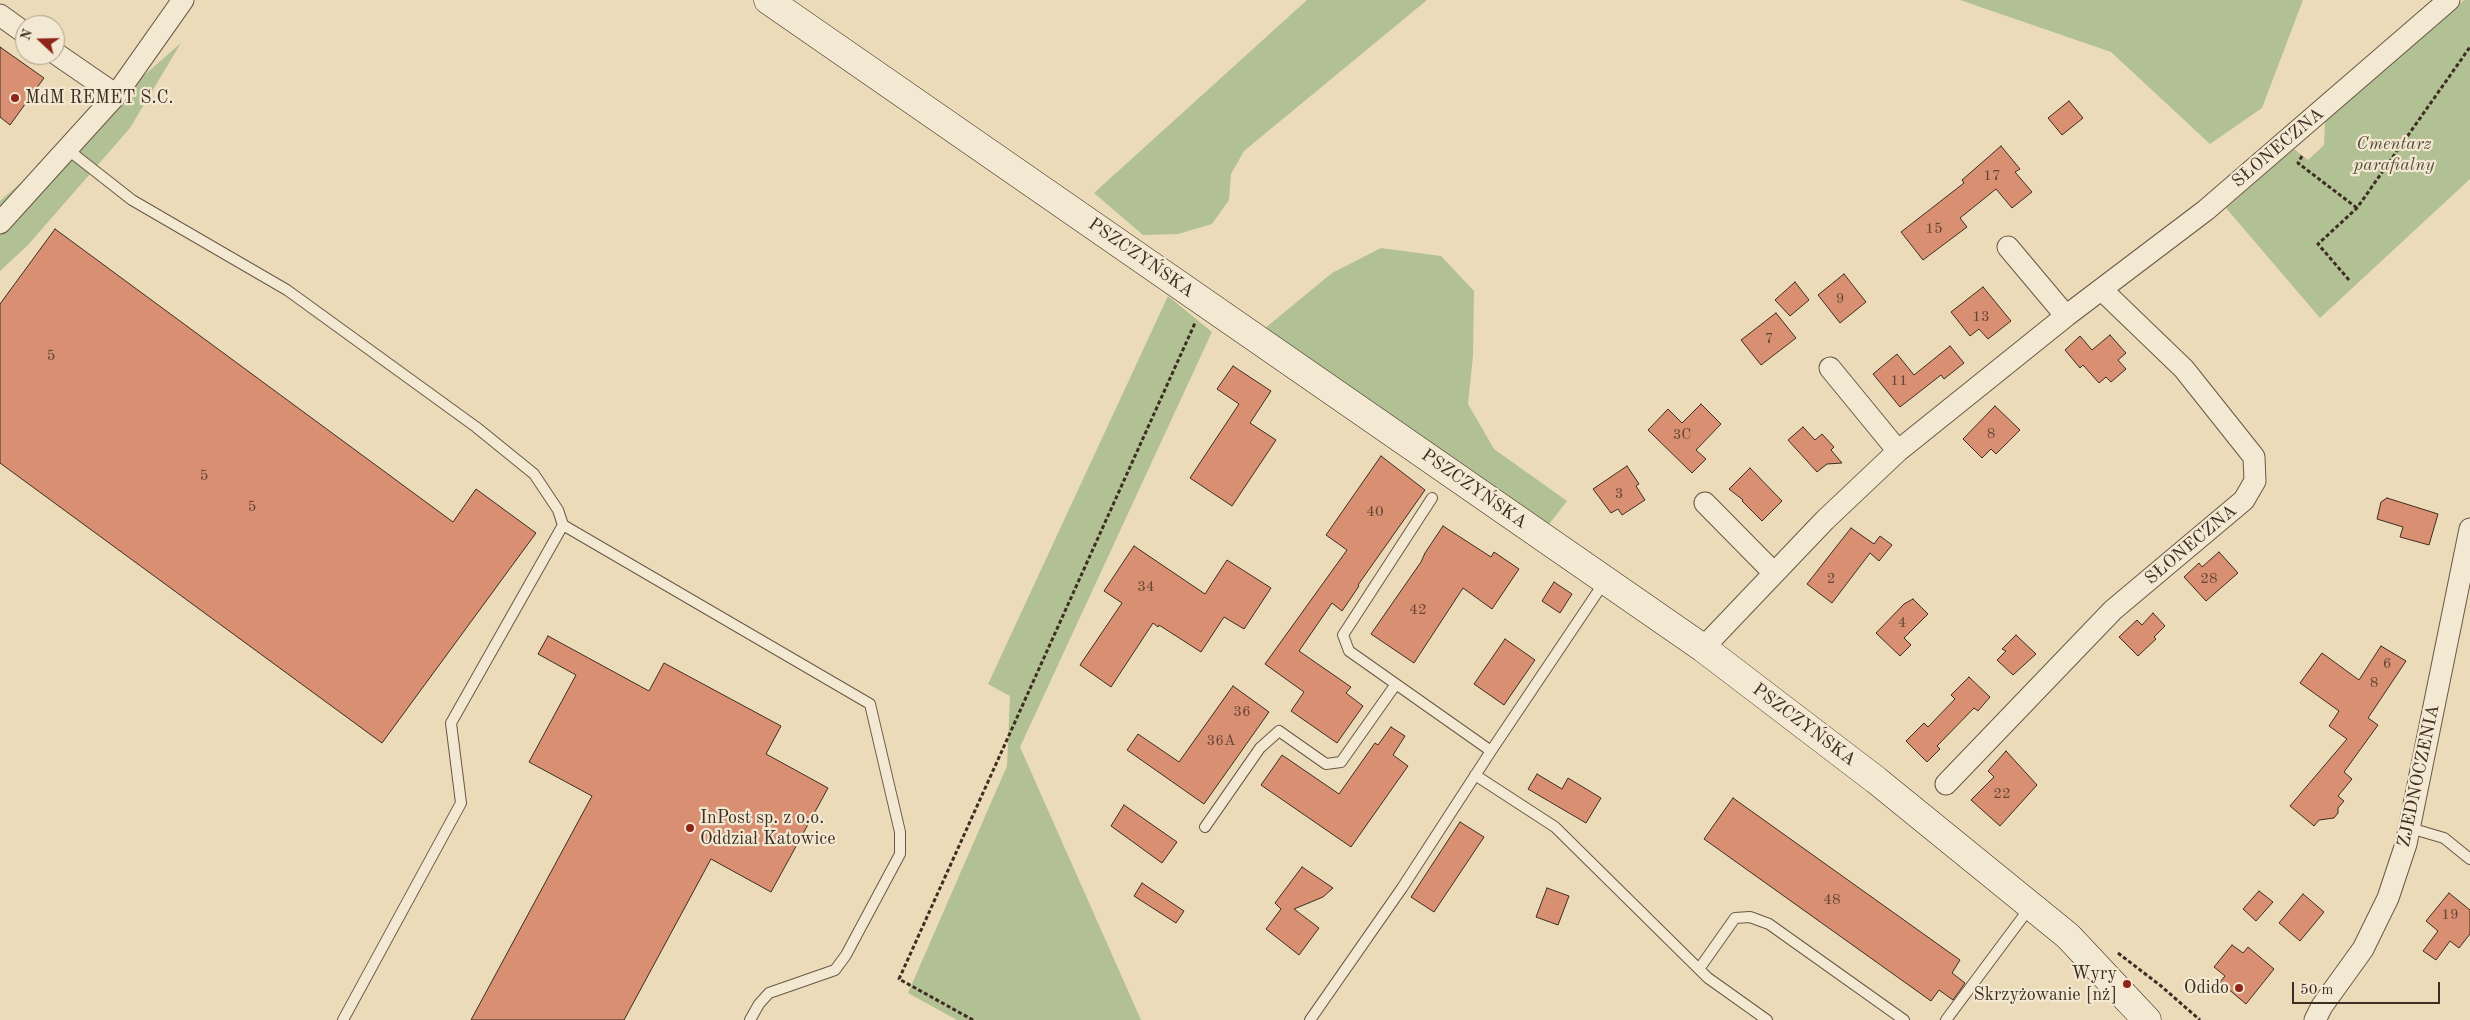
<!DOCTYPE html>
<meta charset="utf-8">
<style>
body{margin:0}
#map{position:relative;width:2470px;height:1020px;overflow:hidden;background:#ecdbb8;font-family:"Old Standard TT",serif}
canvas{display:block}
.north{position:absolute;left:15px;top:15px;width:50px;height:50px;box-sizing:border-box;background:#f3e8d1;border:1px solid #aa9d8b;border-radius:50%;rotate:291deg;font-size:14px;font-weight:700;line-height:20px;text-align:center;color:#3d2d22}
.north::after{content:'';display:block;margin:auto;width:18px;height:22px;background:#8f2418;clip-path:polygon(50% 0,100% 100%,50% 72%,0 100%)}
.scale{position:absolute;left:2292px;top:982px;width:148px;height:22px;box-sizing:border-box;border:2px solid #3d2d22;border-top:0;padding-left:6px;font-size:15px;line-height:18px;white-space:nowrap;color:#3d2d22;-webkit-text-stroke:4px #f3e8d1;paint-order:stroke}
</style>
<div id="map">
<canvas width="2470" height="1020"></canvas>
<div class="north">N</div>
<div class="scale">50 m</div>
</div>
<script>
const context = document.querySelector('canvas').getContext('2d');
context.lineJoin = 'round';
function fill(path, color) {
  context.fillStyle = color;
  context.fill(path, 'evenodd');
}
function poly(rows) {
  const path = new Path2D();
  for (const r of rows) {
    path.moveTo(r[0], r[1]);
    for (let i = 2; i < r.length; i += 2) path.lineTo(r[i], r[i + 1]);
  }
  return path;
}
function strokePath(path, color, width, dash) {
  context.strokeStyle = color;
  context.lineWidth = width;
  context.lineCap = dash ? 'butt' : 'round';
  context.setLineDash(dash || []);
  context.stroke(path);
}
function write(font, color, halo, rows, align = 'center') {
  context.font = font + ' "Old Standard TT",serif';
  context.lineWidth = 4.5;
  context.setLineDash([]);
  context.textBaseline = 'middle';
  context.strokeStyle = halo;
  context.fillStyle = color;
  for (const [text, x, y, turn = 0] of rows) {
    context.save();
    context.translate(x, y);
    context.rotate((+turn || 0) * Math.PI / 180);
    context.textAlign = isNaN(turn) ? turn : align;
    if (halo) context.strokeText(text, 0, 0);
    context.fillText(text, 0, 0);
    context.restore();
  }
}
fill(poly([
 [1307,0,1427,0,1244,151,1231,174,1229,200,1212,224,1178,234,1143,235,1094,193],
 [1960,0,2303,0,2262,108,2210,144,2111,52],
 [2464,0,2470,0,2470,179,2320,318,2226,208,2294,149,2308,160,2324,145,2325,122],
 [181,43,130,128,28,245,0,271,0,201],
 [1381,248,1441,256,1474,291,1473,356,1468,404,1494,449,1567,501,1547,527,1264,329,1332,273],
 [1168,296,1212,332,1020,747,1141,1020,957,1020,908,993,1007,766,1010,696,988,684]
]), '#b2c194');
const building = poly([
 [0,47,44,78,10,125,0,117,0,47],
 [2069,101,2083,118,2062,135,2048,118,2069,101],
 [2001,146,2020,169,2015,172,2032,192,2012,208,1996,189,1960,218,1967,227,1923,260,1901,232,1964,183,1962,180,2001,146],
 [55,229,453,522,476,489,536,533,382,743,0,463,0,304,55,229],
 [1844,274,1866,302,1840,323,1818,295,1844,274],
 [1795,282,1809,300,1790,316,1775,300,1795,282],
 [1983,287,2011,321,1988,339,1979,329,1970,336,1951,312,1983,287],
 [1776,313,1796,338,1761,365,1741,340,1776,313],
 [2110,335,2126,353,2118,360,2126,369,2111,382,2106,377,2099,383,2083,365,2080,368,2065,350,2080,336,2092,350,2110,335],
 [1950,346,1964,363,1944,379,1941,375,1900,407,1873,374,1897,354,1914,375,1950,346],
 [1233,366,1271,391,1250,423,1276,440,1232,506,1190,478,1239,404,1217,389,1233,366],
 [1701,404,1721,424,1696,450,1706,459,1692,473,1648,430,1668,409,1682,423,1701,404],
 [1995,406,2020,430,1996,454,1991,449,1982,458,1963,439,1995,406],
 [1803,427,1815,440,1822,434,1834,447,1831,450,1842,463,1827,464,1817,472,1788,440,1803,427],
 [1381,456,1425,490,1358,585,1359,586,1342,611,1332,603,1299,651,1351,687,1346,693,1363,706,1337,743,1291,711,1304,692,1265,664,1347,550,1326,535,1381,456],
 [1627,466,1639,484,1636,486,1645,500,1622,515,1618,509,1611,513,1593,489,1627,466],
 [1750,468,1782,501,1762,521,1742,501,1743,500,1729,489,1750,468],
 [2387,498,2438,514,2429,545,2400,537,2403,527,2377,519,2381,502,2387,498],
 [1443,526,1491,557,1494,552,1519,569,1492,609,1463,588,1414,663,1371,634,1421,562,1425,553,1443,526],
 [1851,528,1874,544,1880,536,1892,545,1879,561,1870,553,1832,603,1807,584,1851,528],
 [1134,546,1205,594,1227,560,1271,588,1244,629,1224,617,1201,652,1159,625,1158,627,1153,623,1111,687,1080,665,1122,603,1104,591,1134,546],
 [2219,552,2238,573,2206,601,2184,577,2199,563,2202,567,2219,552],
 [1554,582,1572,594,1560,613,1542,601,1554,582],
 [1913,599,1928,614,1904,638,1911,645,1900,656,1876,633,1904,604,1913,599],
 [2153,613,2165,626,2154,637,2156,639,2138,656,2119,637,2137,620,2142,625,2153,613],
 [2016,635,2036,654,2013,675,1997,660,2006,651,2002,649,2016,635],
 [548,636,649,691,664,663,781,726,766,754,828,788,771,892,711,859,624,1020,471,1020,592,796,529,762,576,675,538,654,548,636],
 [1505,639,1535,660,1504,705,1474,684,1505,639],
 [2381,646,2406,661,2368,718,2378,725,2344,772,2352,779,2338,796,2344,801,2338,808,2338,813,2334,818,2319,820,2314,826,2290,806,2347,739,2329,726,2339,711,2300,683,2322,653,2359,680,2381,646],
 [1969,677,1990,697,1978,711,1974,708,1937,746,1940,749,1927,762,1906,741,1924,723,1928,727,1955,699,1951,695,1969,677],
 [1233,686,1269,712,1204,804,1127,750,1138,734,1179,762,1233,686],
 [1391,727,1405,736,1393,755,1408,766,1351,847,1261,785,1282,755,1339,794,1375,743,1378,745,1391,727],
 [2006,751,2037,785,2000,826,1971,800,1994,777,1988,771,2006,751],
 [1537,774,1562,789,1568,778,1601,798,1586,823,1528,789,1537,774],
 [1733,798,1960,960,1952,973,1965,983,1953,1000,1939,990,1931,1001,1704,839,1733,798],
 [1124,805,1177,842,1162,863,1111,826,1124,805],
 [1460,822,1484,837,1434,912,1411,897,1460,822],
 [1302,867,1333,888,1323,897,1294,909,1319,928,1299,955,1266,929,1281,909,1275,903,1302,867],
 [1142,883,1184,911,1176,923,1134,896,1142,883],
 [1547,888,1569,896,1558,925,1536,917,1547,888],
 [2259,891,2273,902,2256,921,2243,909,2259,891],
 [2449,893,2470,910,2470,934,2459,948,2450,941,2436,960,2423,951,2438,931,2426,921,2449,893],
 [2303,894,2324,912,2300,941,2279,923,2303,894],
 [2232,945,2243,953,2248,947,2274,969,2246,1004,2220,982,2225,976,2214,967,2232,945]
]);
fill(building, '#d99072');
strokePath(building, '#3d2d22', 1);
const service = poly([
 [67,149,132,200,287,290,476,427,534,474,558,510,563,525,870,704,900,832,900,854,846,955,835,970,769,993,759,1004,750,1020],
 [1432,498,1343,635,1349,651,1491,751],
 [1475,775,1555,827,1708,978,1767,1020],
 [1205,827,1260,748,1279,731,1326,764,1341,762,1396,684],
 [2410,828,2444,838,2470,859],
 [1699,969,1735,918,1750,917,1769,924,1904,1020],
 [343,1020,461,803,451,723,563,525],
 [1310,1020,1402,888,1491,751,1605,581],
 [1946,1020,2031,906]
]);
const minor = poly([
 [0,15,25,33],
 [55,53,116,95],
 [0,223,116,95,183,0],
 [2008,247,2066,316],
 [1830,368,1898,451],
 [1705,503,1774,573],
 [1703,648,1825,520,1898,451,2066,316,2206,210,2449,0],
 [1946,784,2113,610,2244,500,2255,481,2254,457,2184,369,2102,290],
 [2315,1020,2322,1006,2363,949,2388,898,2406,844,2470,529]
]);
const secondary = poly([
 [768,0,1703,648,1876,780,2068,936,2147,1020]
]);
strokePath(service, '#695848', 12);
strokePath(minor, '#695848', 23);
strokePath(secondary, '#3d2d22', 29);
strokePath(poly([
 [2302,156,2298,163,2357,208],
 [2349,280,2318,244,2357,208,2470,47],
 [2118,953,2161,986,2200,1020],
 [973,1020,899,979,1195,323]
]), '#3d2d22', 3, [4, 2.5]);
strokePath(service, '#f3e8d1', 10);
strokePath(minor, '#f3e8d1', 21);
strokePath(secondary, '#f3e8d1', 28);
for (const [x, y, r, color] of [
 [15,98,5,"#8f2418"],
 [690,828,5,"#8f2418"],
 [2127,984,5,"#8f2418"],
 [2239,988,5,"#8f2418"]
]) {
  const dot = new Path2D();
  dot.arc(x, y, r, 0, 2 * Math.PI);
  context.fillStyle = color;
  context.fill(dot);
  strokePath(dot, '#f3e8d1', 2);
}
write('15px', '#644636', null, [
 ["17",1992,176],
 ["15",1934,229],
 ["9",1840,299],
 ["13",1981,317],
 ["7",1769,339],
 ["5",51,356],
 ["11",1899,381],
 ["8",1991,434],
 ["3C",1682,435],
 ["5",204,476],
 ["3",1619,494],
 ["5",252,507],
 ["40",1375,512],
 ["2",1831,579],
 ["28",2209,579],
 ["34",1146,587],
 ["42",1418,610],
 ["4",1902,623],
 ["6",2387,664],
 ["8",2374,683],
 ["36",1242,712],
 ["36A",1221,741],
 ["22",2002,794],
 ["48",1832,900],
 ["19",2450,915]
]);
write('18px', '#3d2d22', '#f3e8d1', [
 ["MdM REMET S.C.",25,98],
 ["InPost sp. z o.o.",700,818],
 ["Oddział Katowice",700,839],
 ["Wyry",2117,974,"right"],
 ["Skrzyżowanie [nż]",2117,995,"right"],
 ["Odido",2229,988,"right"]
], 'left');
write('italic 18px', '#544b39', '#f3e8d1', [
 ["Cmentarz",2394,144],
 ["parafialny",2394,165]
]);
write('18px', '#3d2d22', '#f3e8d1', [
 ["SŁONECZNA",2278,148,-40],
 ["PSZCZYŃSKA",1141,258,35],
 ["PSZCZYŃSKA",1474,489,35],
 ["SŁONECZNA",2191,545,-40],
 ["PSZCZYŃSKA",1804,725,37],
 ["ZJEDNOCZENIA",2419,776,-78]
]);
</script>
